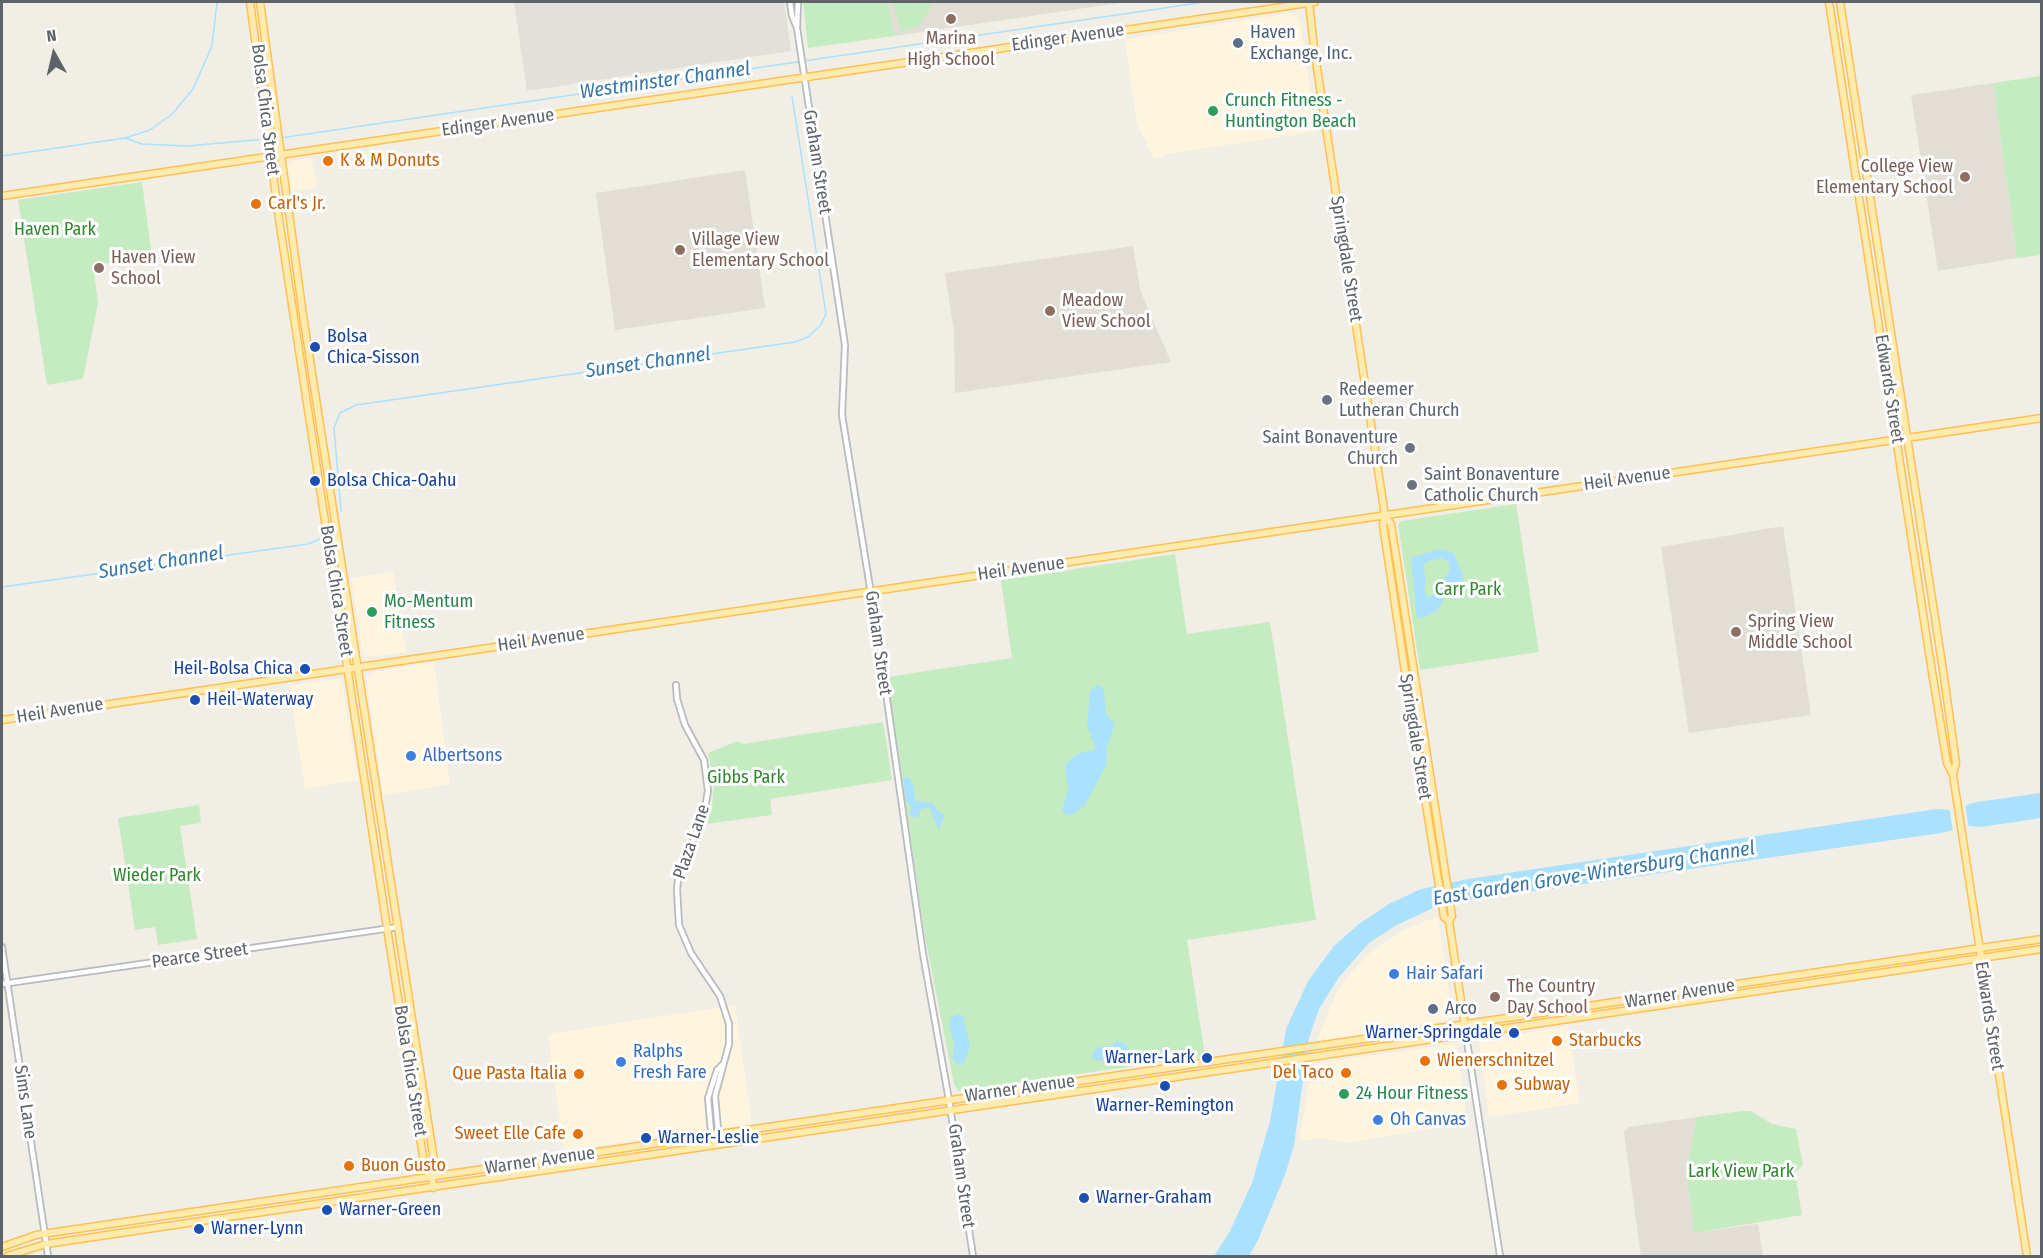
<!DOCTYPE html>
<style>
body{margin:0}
#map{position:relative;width:2043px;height:1258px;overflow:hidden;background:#f1eee6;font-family:"Fira Sans Condensed",sans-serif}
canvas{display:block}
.frame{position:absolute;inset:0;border:3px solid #5e6368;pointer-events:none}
.north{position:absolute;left:24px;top:24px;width:60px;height:60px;-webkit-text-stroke:4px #fff;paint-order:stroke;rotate:352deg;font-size:16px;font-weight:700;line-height:24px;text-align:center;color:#5e6368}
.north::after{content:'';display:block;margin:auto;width:21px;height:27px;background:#5e6368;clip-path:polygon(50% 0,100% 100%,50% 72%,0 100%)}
</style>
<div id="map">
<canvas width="2043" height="1258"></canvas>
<div class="frame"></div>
<div class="north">N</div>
</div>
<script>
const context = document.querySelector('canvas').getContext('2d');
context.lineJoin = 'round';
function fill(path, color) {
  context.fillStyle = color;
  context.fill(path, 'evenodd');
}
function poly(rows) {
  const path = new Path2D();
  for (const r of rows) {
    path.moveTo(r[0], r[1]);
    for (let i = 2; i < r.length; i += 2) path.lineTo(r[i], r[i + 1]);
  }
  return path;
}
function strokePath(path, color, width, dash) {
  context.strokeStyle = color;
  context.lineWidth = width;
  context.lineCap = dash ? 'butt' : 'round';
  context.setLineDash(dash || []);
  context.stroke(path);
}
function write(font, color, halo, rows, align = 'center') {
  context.font = font + ' "Fira Sans Condensed",sans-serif';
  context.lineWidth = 6;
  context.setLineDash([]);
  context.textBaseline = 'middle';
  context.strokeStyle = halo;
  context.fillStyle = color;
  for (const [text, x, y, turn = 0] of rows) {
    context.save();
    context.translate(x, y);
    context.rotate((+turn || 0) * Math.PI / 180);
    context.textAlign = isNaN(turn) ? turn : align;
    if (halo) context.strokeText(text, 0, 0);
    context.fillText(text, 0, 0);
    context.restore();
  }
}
fill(poly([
 [1292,13,1299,18,1317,131,1167,154,1154,159,1137,124,1125,39],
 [312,158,317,188,291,191,287,166,290,161],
 [393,572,406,652,367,657,363,653,351,578],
 [434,662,450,784,383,795,366,677,373,672],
 [337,679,342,682,358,780,305,789,289,686],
 [1438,916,1452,1015,1448,1020,1317,1041,1335,996,1347,977,1370,953,1404,930],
 [735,1005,752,1124,566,1150,563,1145,548,1034],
 [1568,1026,1580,1103,1489,1117,1479,1041],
 [1453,1044,1457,1047,1467,1123,1345,1143,1321,1138,1299,1141,1312,1064]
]), '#fff5de');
fill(poly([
 [514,2,784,2,791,51,527,91]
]), '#e2e0db');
fill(poly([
 [888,2,1126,2,894,36],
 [1993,83,2017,258,1938,271,1911,95],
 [745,170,765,308,615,330,596,193],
 [1133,246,1140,290,1171,362,955,393,954,332,945,273],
 [1783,526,1811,715,1689,733,1661,547],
 [1697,1117,1686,1170,1694,1233,1758,1224,1763,1256,1641,1256,1624,1132,1629,1127]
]), '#e2ddd5');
fill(poly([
 [803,2,888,2,894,36,808,48],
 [893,2,930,2,931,8,919,26,901,32],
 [2040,76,2041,255,2017,258,1993,83],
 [142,182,152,257,93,265,98,303,83,379,47,385,18,200],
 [1516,504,1539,652,1420,670,1398,524,1402,521],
 [1175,554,1187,634,1270,622,1316,920,1187,940,1205,1056,958,1091,954,1084,925,936,887,677,1012,658,1001,580],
 [883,722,892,780,770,799,772,815,706,824,712,807,714,783,708,753,737,741,743,744],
 [199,805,201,823,180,826,197,939,158,945,155,927,135,930,118,818],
 [1742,1111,1751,1111,1772,1124,1796,1129,1803,1165,1795,1173,1802,1215,1694,1233,1686,1170,1697,1117]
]), '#c5ebc1');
fill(poly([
 [1439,549,1454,553,1464,579,1448,592,1437,611,1425,617,1417,618,1411,558],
 [1441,558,1448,561,1450,570,1432,596,1427,597,1424,591,1426,578,1423,567,1426,562],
 [1100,685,1104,691,1106,714,1115,724,1107,747,1107,764,1085,805,1073,814,1067,815,1062,810,1068,790,1065,765,1077,754,1096,749,1087,726,1090,692,1095,686],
 [908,777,912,781,916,801,932,803,939,812,945,815,939,830,929,807,920,810,918,818,909,815,912,807,906,801,904,784,904,778],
 [2041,793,2041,818,1981,827,1970,826,1941,833,1459,902,1435,907,1395,926,1369,943,1339,977,1319,1009,1309,1038,1294,1145,1285,1175,1258,1240,1249,1256,1214,1256,1230,1231,1252,1183,1270,1121,1286,1029,1308,981,1334,946,1359,924,1389,904,1421,889,1468,879,1937,809,1949,810,1977,802],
 [958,1014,963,1016,970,1047,964,1063,959,1066,953,1058,954,1042,949,1025,951,1017],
 [1117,1041,1126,1044,1130,1051,1130,1058,1125,1060,1116,1057,1098,1061,1091,1056,1097,1047,1110,1046]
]), '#a9e1ff');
fill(poly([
 [1965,804,1969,829,1953,832,1949,806]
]), '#f1eee6');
strokePath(poly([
 [125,138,142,144,187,146,266,139],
 [280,138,1205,2],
 [2,156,125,138,150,130,172,114,193,89,212,46,217,2],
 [341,511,334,428,340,413,356,405,795,342,808,337,820,326,826,314,792,96],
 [2,587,308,544,320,539]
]), '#a9e1ff', 1.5);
const minor = poly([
 [790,2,792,16,797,28,845,345,842,415,879,643,923,954,949,1100,973,1256],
 [797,28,798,2],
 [676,685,677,699,685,725,704,760,708,791,703,819,679,871,677,889,679,925,691,953,720,996,729,1024,729,1044,715,1096,718,1130,714,1135],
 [2,947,48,1256],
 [2,984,398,927],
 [1466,1035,1500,1256],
 [716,1145,711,1132,708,1098,717,1070,723,1064]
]);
const major = poly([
 [250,2,280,226,387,928,425,1169,432,1176],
 [260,2,303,315,435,1167,432,1176,433,1188],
 [1309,2,1314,48,1385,516,1383,525,1409,698,1444,917,1449,921],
 [1829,2,1932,672,1947,763,1953,775,2027,1256],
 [1840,2,1943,670,1956,763,1953,775],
 [2,196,1315,2],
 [1385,516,1391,524,1397,562,1452,916,1449,921,1465,1028],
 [2,720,2042,418],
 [2,1247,36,1235,2042,939],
 [7,1256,46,1244,2042,949]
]);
strokePath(minor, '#b7babe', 8);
strokePath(major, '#fec053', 9);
strokePath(minor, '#fff', 4.5);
strokePath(major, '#ffebae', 6);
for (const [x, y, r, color] of [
 [951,19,6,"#8d6e63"],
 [1238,43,6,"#5c6f8a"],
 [1213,111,6,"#2e9e5b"],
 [328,161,6,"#e8710a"],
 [1965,177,6,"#8d6e63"],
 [256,204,6,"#e8710a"],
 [680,250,6,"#8d6e63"],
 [99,268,6,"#8d6e63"],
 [1050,311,6,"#8d6e63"],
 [315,347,6,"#1a4fb4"],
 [1327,400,6,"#6b7280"],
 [1410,448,6,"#6b7280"],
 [315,481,6,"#1a4fb4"],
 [1412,485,6,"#6b7280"],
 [372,612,6,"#2e9e5b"],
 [1736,632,6,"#8d6e63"],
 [305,669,6,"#1a4fb4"],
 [195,700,6,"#1a4fb4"],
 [411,756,6,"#3f7fe0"],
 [1394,974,6,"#3f7fe0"],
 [1495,997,6,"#8d6e63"],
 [1433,1009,6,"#5c6f8a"],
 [1514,1033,6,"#1a4fb4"],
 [1557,1041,6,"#e8710a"],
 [1207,1058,6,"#1a4fb4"],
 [1425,1061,6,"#e8710a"],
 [621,1062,6,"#3f7fe0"],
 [1346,1073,6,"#e8710a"],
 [579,1074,6,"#e8710a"],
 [1502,1085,6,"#e8710a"],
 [1165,1086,6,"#1a4fb4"],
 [1344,1094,6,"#2e9e5b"],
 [1378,1120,6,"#3f7fe0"],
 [578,1134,6,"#e8710a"],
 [646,1138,6,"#1a4fb4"],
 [349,1166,6,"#e8710a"],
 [1084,1198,6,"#1a4fb4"],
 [327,1210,6,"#1a4fb4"],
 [199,1229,6,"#1a4fb4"]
]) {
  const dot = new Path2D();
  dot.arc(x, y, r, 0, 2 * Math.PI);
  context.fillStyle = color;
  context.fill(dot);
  strokePath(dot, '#fff', 2);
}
write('18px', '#4e5e75', '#fff', [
 ["Haven",1250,33],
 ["Exchange, Inc.",1250,54],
 ["Arco",1445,1009]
], 'left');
write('18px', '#5e6368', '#fff', [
 ["Edinger Avenue",1068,38,-8],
 ["Bolsa Chica Street",265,110,83],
 ["Edinger Avenue",498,123,-8],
 ["Graham Street",817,162,81],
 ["Springdale Street",1346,259,81],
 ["Edwards Street",1889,389,81],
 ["Heil Avenue",1627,479,-8],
 ["Heil Avenue",1021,569,-8],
 ["Bolsa Chica Street",336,591,81],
 ["Heil Avenue",541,640,-8],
 ["Graham Street",878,643,82],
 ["Heil Avenue",60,711,-9],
 ["Springdale Street",1415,737,81],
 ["Plaza Lane",692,842,-71],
 ["Pearce Street",200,956,-8],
 ["Warner Avenue",1680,994,-9],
 ["Edwards Street",1989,1016,81],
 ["Bolsa Chica Street",410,1071,81],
 ["Warner Avenue",1020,1089,-8],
 ["Sims Lane",25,1102,82],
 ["Warner Avenue",540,1161,-8],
 ["Graham Street",961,1176,82]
]);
write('18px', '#785e54', '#fff', [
 ["Marina",951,39,"center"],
 ["High School",951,60,"center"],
 ["College View",1953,167,"right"],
 ["Elementary School",1953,188,"right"],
 ["Village View",692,240],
 ["Elementary School",692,261],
 ["Haven View",111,258],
 ["School",111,279],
 ["Meadow",1062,301],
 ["View School",1062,322],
 ["Spring View",1748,622],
 ["Middle School",1748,643],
 ["The Country",1507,987],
 ["Day School",1507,1008]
], 'left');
write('18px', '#27864d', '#fff', [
 ["Crunch Fitness -",1225,101],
 ["Huntington Beach",1225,122],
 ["Mo-Mentum",384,602],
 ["Fitness",384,623],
 ["24 Hour Fitness",1356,1094]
], 'left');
write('18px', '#c56008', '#fff', [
 ["K & M Donuts",340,161],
 ["Carl's Jr.",268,204],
 ["Starbucks",1569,1041],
 ["Wienerschnitzel",1437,1061],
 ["Del Taco",1334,1073,"right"],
 ["Que Pasta Italia",567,1074,"right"],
 ["Subway",1514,1085],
 ["Sweet Elle Cafe",566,1134,"right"],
 ["Buon Gusto",361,1166]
], 'left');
write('18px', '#30872e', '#fff', [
 ["Haven Park",55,230],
 ["Carr Park",1468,590],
 ["Gibbs Park",746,778],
 ["Wieder Park",157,876],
 ["Lark View Park",1741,1172]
]);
write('18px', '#164399', '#fff', [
 ["Bolsa",327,337],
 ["Chica-Sisson",327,358],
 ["Bolsa Chica-Oahu",327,481],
 ["Heil-Bolsa Chica",293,669,"right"],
 ["Heil-Waterway",207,700],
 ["Warner-Springdale",1502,1033,"right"],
 ["Warner-Lark",1195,1058,"right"],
 ["Warner-Remington",1165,1106,"center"],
 ["Warner-Leslie",658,1138],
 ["Warner-Graham",1096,1198],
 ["Warner-Green",339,1210],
 ["Warner-Lynn",211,1229]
], 'left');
write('18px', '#5b616d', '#fff', [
 ["Redeemer",1339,390],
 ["Lutheran Church",1339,411],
 ["Saint Bonaventure",1398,438,"right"],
 ["Church",1398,459,"right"],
 ["Saint Bonaventure",1424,475],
 ["Catholic Church",1424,496]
], 'left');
write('18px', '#366cbe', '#fff', [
 ["Albertsons",423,756],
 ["Hair Safari",1406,974],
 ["Ralphs",633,1052],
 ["Fresh Fare",633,1073],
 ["Oh Canvas",1390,1120]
], 'left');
write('italic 20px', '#3677a9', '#fff', [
 ["Westminster Channel",665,81,-8],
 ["Sunset Channel",648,363,-8],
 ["Sunset Channel",161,563,-9],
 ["East Garden Grove-Wintersburg Channel",1594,874,-9]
]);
</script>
